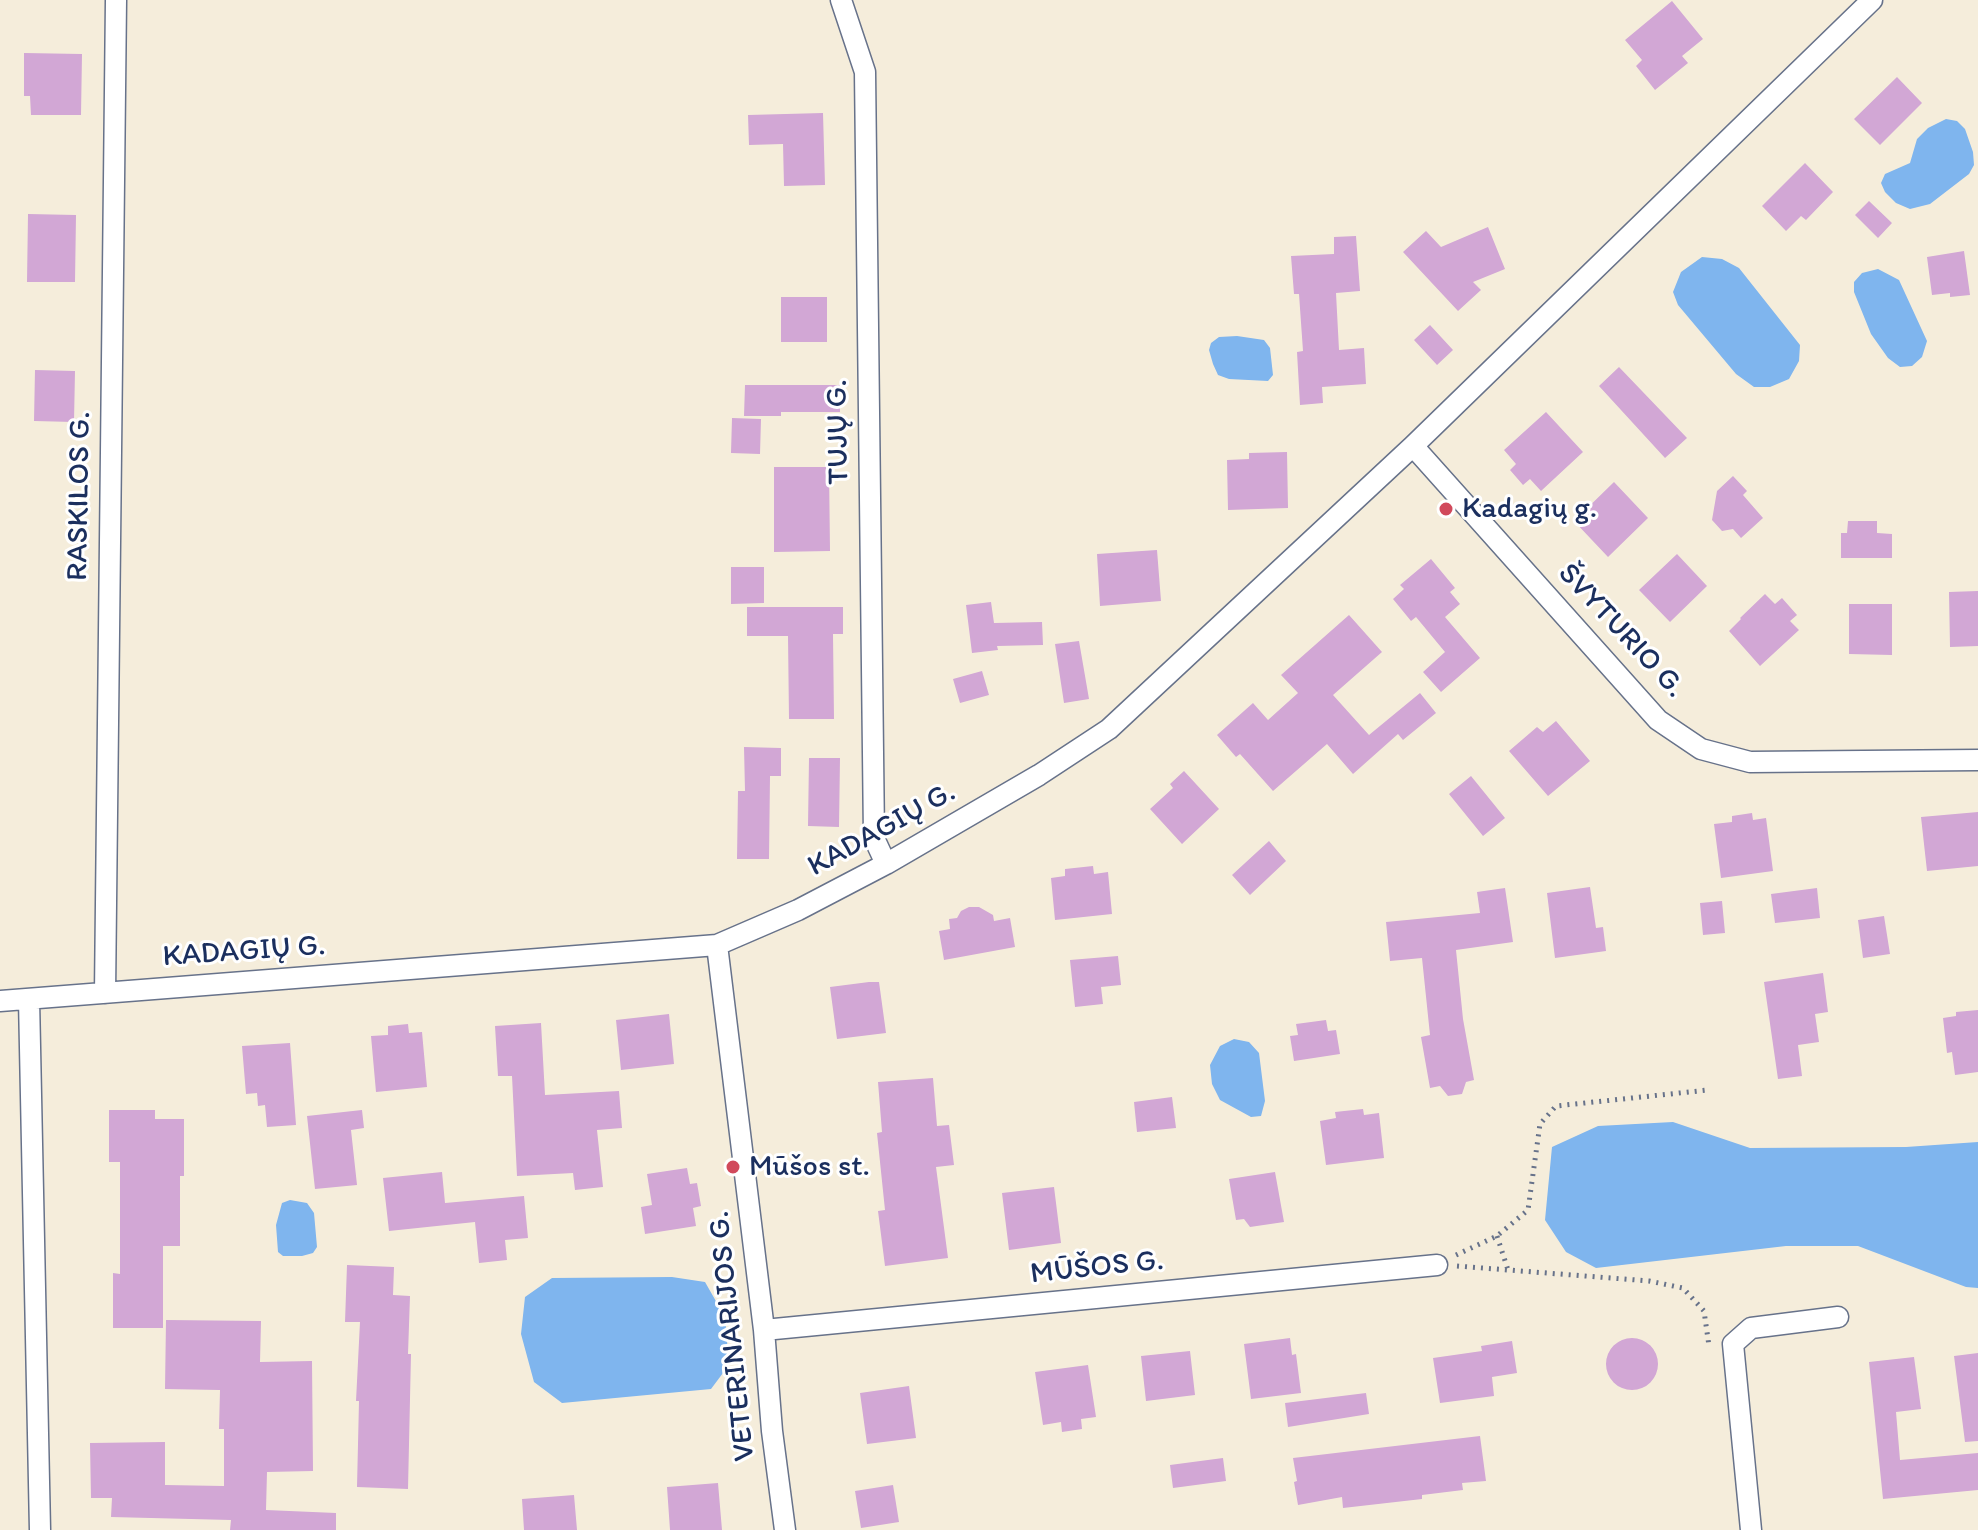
<!DOCTYPE html>
<meta charset="utf-8">
<style>
body{margin:0}
canvas{display:block;background:#f5eddb}
</style>
<canvas width="1978" height="1530"></canvas>
<script>
const context = document.querySelector('canvas').getContext('2d');
context.lineJoin = 'round';
function fill(path, color) {
  context.fillStyle = color;
  context.fill(path, 'evenodd');
}
function poly(rows) {
  const path = new Path2D();
  for (const r of rows) {
    if (r.length === 3) {
      path.moveTo(r[0] + r[2], r[1]);
      path.arc(r[0], r[1], r[2], 0, 2 * Math.PI);
      continue;
    }
    path.moveTo(r[0], r[1]);
    for (let i = 2; i < r.length; i += 2) path.lineTo(r[i], r[i + 1]);
  }
  return path;
}
function strokePath(path, color, width, dash) {
  context.strokeStyle = color;
  context.lineWidth = width;
  context.lineCap = dash ? 'butt' : 'round';
  context.setLineDash(dash || []);
  context.stroke(path);
}
function write(font, color, halo, rows, align = 'center') {
  context.font = font + ' Itim,sans-serif';
  context.lineWidth = 6;
  context.setLineDash([]);
  context.textBaseline = 'middle';
  context.strokeStyle = halo;
  context.fillStyle = color;
  for (const [text, x, y, turn = 0] of rows) {
    context.save();
    context.translate(x, y);
    context.rotate((+turn || 0) * Math.PI / 180);
    context.textAlign = isNaN(turn) ? turn : align;
    if (halo) context.strokeText(text, 0, 0);
    context.fillText(text, 0, 0);
    context.restore();
  }
}
fill(poly([
 [1946,119,1957,121,1965,129,1973,152,1974,165,1969,174,1930,204,1910,209,1896,203,1885,192,1881,183,1885,174,1910,163,1917,139,1928,128],
 [1702,257,1722,259,1739,268,1800,345,1799,361,1789,379,1770,387,1754,387,1736,374,1678,305,1673,292,1681,272],
 [1878,269,1899,280,1927,341,1922,357,1912,366,1900,367,1888,358,1871,334,1854,292,1854,282,1862,273],
 [1237,336,1264,340,1270,348,1273,375,1268,381,1229,379,1218,375,1213,364,1209,350,1211,343,1219,337],
 [1234,1039,1249,1042,1259,1053,1265,1101,1261,1116,1251,1117,1220,1100,1212,1084,1210,1065,1220,1046],
 [1673,1122,1750,1148,1906,1147,1978,1142,1978,1288,1966,1287,1858,1246,1786,1246,1596,1268,1566,1252,1545,1220,1552,1147,1598,1126],
 [290,1200,307,1203,314,1213,317,1247,313,1253,302,1256,283,1256,278,1252,276,1225,282,1203],
 [672,1277,705,1282,725,1317,729,1365,711,1389,562,1403,534,1382,521,1334,525,1297,552,1278]
]), '#7fb5ee');
fill(poly([
 [1672,1,1703,39,1682,56,1688,63,1655,90,1636,66,1642,60,1625,40],
 [24,53,82,54,81,115,31,115,30,96,24,96],
 [1897,77,1922,103,1880,145,1854,119],
 [823,113,825,185,784,186,783,144,749,145,748,115],
 [1805,163,1833,192,1806,220,1801,216,1786,231,1762,206],
 [1869,201,1892,223,1878,238,1855,215],
 [28,214,76,215,75,282,27,282],
 [1488,227,1505,269,1473,282,1481,290,1458,311,1403,252,1426,231,1441,247],
 [1356,236,1360,291,1336,293,1339,350,1364,348,1366,384,1322,387,1323,403,1300,405,1297,352,1303,351,1299,294,1294,294,1291,256,1334,254,1334,237],
 [1964,251,1970,295,1950,297,1950,293,1932,295,1927,257],
 [781,297,827,297,827,342,781,342],
 [1430,325,1453,350,1437,365,1414,340],
 [1619,367,1687,438,1665,458,1599,386],
 [35,370,75,371,74,422,34,421],
 [745,385,840,385,840,412,781,412,781,416,744,416],
 [1546,412,1583,452,1541,491,1530,479,1523,485,1510,470,1516,464,1504,450],
 [732,418,761,419,760,454,731,453],
 [1287,452,1288,508,1228,510,1227,460,1249,459,1249,453],
 [774,467,829,467,830,551,774,552],
 [1733,476,1747,491,1743,495,1763,518,1741,538,1733,529,1722,531,1712,520,1717,491],
 [1614,482,1648,518,1608,557,1574,521],
 [1848,521,1877,521,1877,533,1892,534,1892,558,1841,558,1841,533,1847,533],
 [1157,550,1161,601,1100,606,1097,554],
 [1677,554,1707,586,1670,622,1639,590],
 [1431,559,1455,588,1450,592,1460,604,1445,617,1480,658,1441,692,1423,672,1445,652,1416,617,1411,621,1393,599,1404,589,1400,585],
 [731,567,764,567,764,603,731,604],
 [1978,591,1978,646,1950,647,1949,592],
 [1765,594,1775,604,1782,598,1797,615,1790,621,1799,630,1760,666,1729,631,1741,619,1740,618],
 [991,602,994,623,1042,622,1043,645,997,646,998,650,972,653,966,605],
 [1849,604,1892,604,1892,655,1849,654],
 [747,607,843,607,843,634,833,634,834,719,789,719,788,636,747,636],
 [1349,615,1382,652,1333,695,1369,735,1420,693,1436,713,1403,740,1398,734,1353,774,1327,744,1273,791,1240,754,1236,757,1217,735,1253,703,1268,720,1298,693,1281,675],
 [1079,641,1089,699,1064,703,1055,644],
 [982,671,989,695,960,703,953,679],
 [1556,721,1590,761,1548,796,1509,751,1537,727,1543,732],
 [744,747,781,748,781,776,770,776,769,859,737,859,738,791,745,791],
 [809,758,840,758,839,827,808,826],
 [1184,771,1219,809,1182,844,1150,809,1173,788,1170,784],
 [1471,776,1505,818,1483,836,1449,794],
 [1978,812,1978,866,1927,871,1921,817],
 [1752,813,1753,820,1766,818,1773,871,1721,878,1714,824,1732,822,1732,816],
 [1269,841,1286,861,1250,895,1232,875],
 [1093,866,1094,874,1108,872,1112,914,1055,920,1051,878,1065,876,1065,869],
 [1590,887,1596,928,1603,927,1606,951,1555,958,1547,893],
 [1505,888,1513,942,1456,950,1463,1019,1474,1080,1466,1082,1462,1094,1448,1096,1440,1086,1430,1088,1421,1037,1430,1035,1422,958,1390,961,1386,922,1480,913,1477,892],
 [1817,888,1820,918,1775,923,1771,894],
 [1722,901,1725,933,1703,935,1700,903],
 [969,907,979,907,993,915,994,921,1010,918,1015,947,944,960,939,931,950,929,949,919,957,918,961,911],
 [1884,916,1890,954,1863,958,1858,920],
 [1118,956,1121,985,1101,987,1103,1004,1075,1007,1070,960],
 [1823,973,1828,1012,1815,1014,1819,1042,1798,1045,1802,1076,1778,1079,1764,982],
 [869,982,879,982,886,1033,837,1039,830,987],
 [1978,1010,1978,1072,1955,1075,1952,1052,1947,1053,1943,1018,1956,1016,1956,1012],
 [669,1014,674,1064,621,1070,616,1020],
 [1326,1020,1328,1031,1336,1030,1340,1054,1294,1061,1290,1036,1298,1035,1296,1024],
 [541,1023,545,1095,619,1091,622,1128,597,1130,603,1187,575,1190,573,1173,517,1176,512,1076,498,1076,495,1026],
 [408,1024,409,1033,422,1032,427,1087,376,1092,371,1036,388,1035,388,1026],
 [290,1043,296,1125,267,1127,265,1105,258,1106,257,1093,246,1094,242,1046],
 [933,1078,937,1126,949,1125,954,1165,936,1167,948,1258,885,1266,878,1211,885,1210,877,1133,882,1132,878,1082],
 [1172,1097,1176,1128,1137,1132,1134,1102],
 [1363,1109,1364,1115,1379,1113,1384,1158,1326,1165,1320,1121,1336,1118,1335,1112],
 [109,1110,155,1110,155,1119,184,1119,184,1176,180,1176,180,1246,163,1246,163,1328,113,1328,113,1273,120,1274,120,1162,109,1162],
 [362,1110,364,1128,351,1130,357,1185,315,1189,307,1116],
 [687,1168,690,1184,697,1183,701,1206,693,1208,696,1226,645,1234,641,1207,652,1205,647,1174],
 [442,1172,445,1203,524,1196,528,1238,505,1240,507,1260,479,1263,475,1222,389,1231,383,1178],
 [1275,1172,1284,1222,1250,1227,1244,1219,1236,1220,1229,1179],
 [1054,1187,1061,1243,1009,1250,1002,1193],
 [347,1265,394,1267,393,1295,410,1296,408,1354,411,1354,408,1489,357,1487,359,1401,356,1401,360,1322,345,1322],
 [166,1320,261,1321,260,1362,312,1361,313,1471,267,1472,266,1510,336,1513,336,1530,230,1530,231,1520,111,1517,112,1498,91,1498,90,1443,165,1442,165,1485,224,1486,224,1429,219,1429,220,1390,165,1389],
 [1290,1338,1292,1355,1296,1354,1301,1393,1251,1399,1244,1344],
 [1632,1364,26],
 [1512,1341,1517,1373,1492,1377,1494,1396,1440,1403,1433,1358,1482,1351,1481,1346],
 [1190,1351,1195,1395,1146,1401,1141,1356],
 [1978,1353,1978,1441,1965,1442,1954,1356],
 [1914,1357,1921,1409,1896,1412,1900,1460,1978,1453,1978,1490,1883,1499,1869,1362],
 [1088,1365,1096,1417,1081,1419,1082,1429,1062,1432,1061,1422,1043,1425,1035,1372],
 [909,1386,916,1438,867,1444,860,1393],
 [1366,1393,1369,1414,1288,1427,1285,1403],
 [1480,1436,1486,1481,1462,1483,1463,1490,1422,1495,1422,1499,1343,1508,1342,1497,1298,1505,1294,1482,1297,1481,1293,1458],
 [1223,1458,1226,1481,1173,1488,1170,1465],
 [718,1483,722,1530,670,1530,667,1487],
 [893,1485,899,1522,861,1528,855,1491],
 [574,1495,577,1530,524,1530,522,1499]
]), '#d2a7d5');
const minor = poly([
 [841,0,865,72,874,838,886,864],
 [1413,446,1658,720,1701,749,1750,762,1978,760],
 [717,945,764,1330,772,1431,785,1530],
 [105,993,116,0],
 [29,999,40,1530],
 [0,1001,717,945,798,910,886,864,1039,775,1109,729,1413,446,1872,0],
 [764,1330,1437,1265],
 [1751,1530,1733,1344,1751,1328,1838,1317]
]);
strokePath(minor, '#67728a', 23);
strokePath(poly([
 [1497,1236,1508,1270],
 [1456,1255,1497,1236,1528,1210,1540,1124,1556,1106,1708,1090],
 [1457,1266,1649,1281,1683,1288,1704,1311,1709,1346]
]), '#67728a', 5, [2, 6]);
strokePath(minor, '#fff', 20);
for (const [x, y, r, color] of [
 [1446,509,8,"#d1495b"],
 [733,1167,8,"#d1495b"]
]) {
  const dot = new Path2D();
  dot.arc(x, y, r, 0, 2 * Math.PI);
  context.fillStyle = color;
  context.fill(dot);
  strokePath(dot, '#fff', 3);
}
write('30px', '#1b2f5e', '#fff', [
 ["TUJŲ G.",839,432,-91],
 ["RASKILOS G.",80,496,-89],
 ["ŠVYTURIO G.",1621,631,47],
 ["KADAGIŲ G.",882,830,-29],
 ["KADAGIŲ G.",244,952,-4],
 ["MŪŠOS G.",1097,1268,-6],
 ["VETERINARIJOS G.",733,1336,-96]
]);
write('30px', '#1b2f5e', '#fff', [
 ["Kadagių g.",1462,509],
 ["Mūšos st.",749,1167]
], 'left');
</script>
